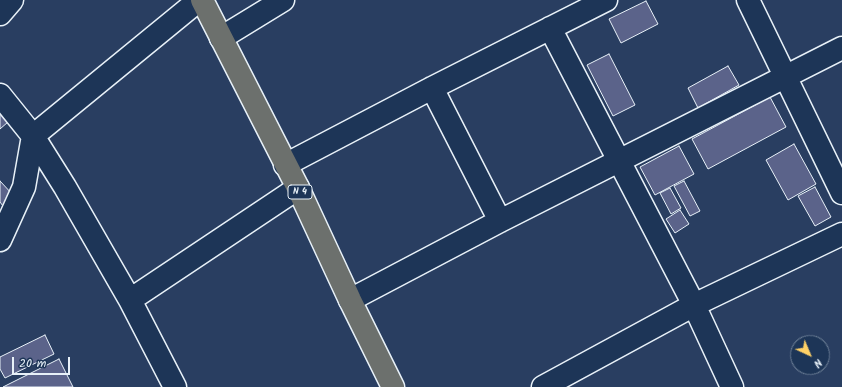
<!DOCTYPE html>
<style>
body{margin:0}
#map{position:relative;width:842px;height:387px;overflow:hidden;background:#293e61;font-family:Kalam,sans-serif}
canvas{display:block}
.north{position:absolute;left:790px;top:335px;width:40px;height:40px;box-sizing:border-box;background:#1d3557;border:1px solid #6e8097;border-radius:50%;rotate:136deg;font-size:11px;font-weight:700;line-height:16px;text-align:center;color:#e8f1f8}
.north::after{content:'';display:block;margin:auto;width:14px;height:18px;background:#ffd166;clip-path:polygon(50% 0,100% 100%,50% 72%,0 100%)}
.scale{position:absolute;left:12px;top:357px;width:58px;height:18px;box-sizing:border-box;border:2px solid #e8f1f8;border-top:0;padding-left:5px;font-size:12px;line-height:14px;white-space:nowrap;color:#e8f1f8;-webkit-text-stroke:3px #1d3557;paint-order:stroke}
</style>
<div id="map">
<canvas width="842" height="387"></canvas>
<div class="north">N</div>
<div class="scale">20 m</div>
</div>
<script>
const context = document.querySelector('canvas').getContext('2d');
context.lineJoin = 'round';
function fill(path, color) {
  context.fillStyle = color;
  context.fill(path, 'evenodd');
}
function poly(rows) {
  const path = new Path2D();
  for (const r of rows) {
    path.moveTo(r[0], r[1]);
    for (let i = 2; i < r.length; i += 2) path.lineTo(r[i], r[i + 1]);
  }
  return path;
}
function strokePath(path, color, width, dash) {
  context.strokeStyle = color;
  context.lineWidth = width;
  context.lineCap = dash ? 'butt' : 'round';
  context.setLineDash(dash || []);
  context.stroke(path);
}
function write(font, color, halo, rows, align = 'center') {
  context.font = font + ' Kalam,sans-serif';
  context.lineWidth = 3;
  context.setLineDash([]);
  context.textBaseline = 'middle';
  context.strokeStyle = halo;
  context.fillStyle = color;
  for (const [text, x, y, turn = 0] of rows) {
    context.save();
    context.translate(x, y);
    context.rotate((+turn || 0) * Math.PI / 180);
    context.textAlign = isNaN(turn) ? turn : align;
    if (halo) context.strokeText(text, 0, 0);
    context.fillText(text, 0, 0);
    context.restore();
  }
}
const building = poly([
 [646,1,658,24,621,43,609,19,646,1],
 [609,54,635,105,613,116,587,65,609,54],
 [728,66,739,85,698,108,688,88,728,66],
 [770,97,786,127,708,169,692,139,770,97],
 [0,114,8,122,0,129,0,114],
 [794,144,816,184,788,200,766,160,794,144],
 [679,146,694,174,655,195,640,167,679,146],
 [0,181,14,196,3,206,0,202,0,181],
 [684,181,700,211,690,216,674,186,684,181],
 [815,187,831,217,815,226,798,196,815,187],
 [670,188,681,208,671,214,660,193,670,188],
 [680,210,689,224,675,233,666,219,680,210],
 [45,335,54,354,5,378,0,369,0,357,45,335],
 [59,359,73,387,3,387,59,359]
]);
fill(building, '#5b638a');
strokePath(building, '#e8f1f8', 1);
const minor = poly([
 [748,0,842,193],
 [0,14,12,0],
 [550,28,694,305,732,387],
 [221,38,283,0],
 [432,88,500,221],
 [0,95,33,136,65,187,130,300,175,387],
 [285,165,432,88,606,0],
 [0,240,24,187,33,136,199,0],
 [130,300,298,188],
 [350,300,500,221,842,48],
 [543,387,694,305,842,234]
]);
const primary = poly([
 [202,0,298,188,350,300,393,387]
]);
strokePath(minor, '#e8f1f8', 25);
strokePath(primary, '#e8f1f8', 25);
strokePath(minor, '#1d3557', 22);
strokePath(primary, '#6c706d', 22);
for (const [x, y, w] of [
 [300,192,24]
]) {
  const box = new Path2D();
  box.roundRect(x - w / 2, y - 7, w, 14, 3);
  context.fillStyle = '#1d3557';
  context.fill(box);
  strokePath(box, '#e8f1f8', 1);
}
write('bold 9px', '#e8f1f8', null, [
 ["N 4",300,192]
]);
</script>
